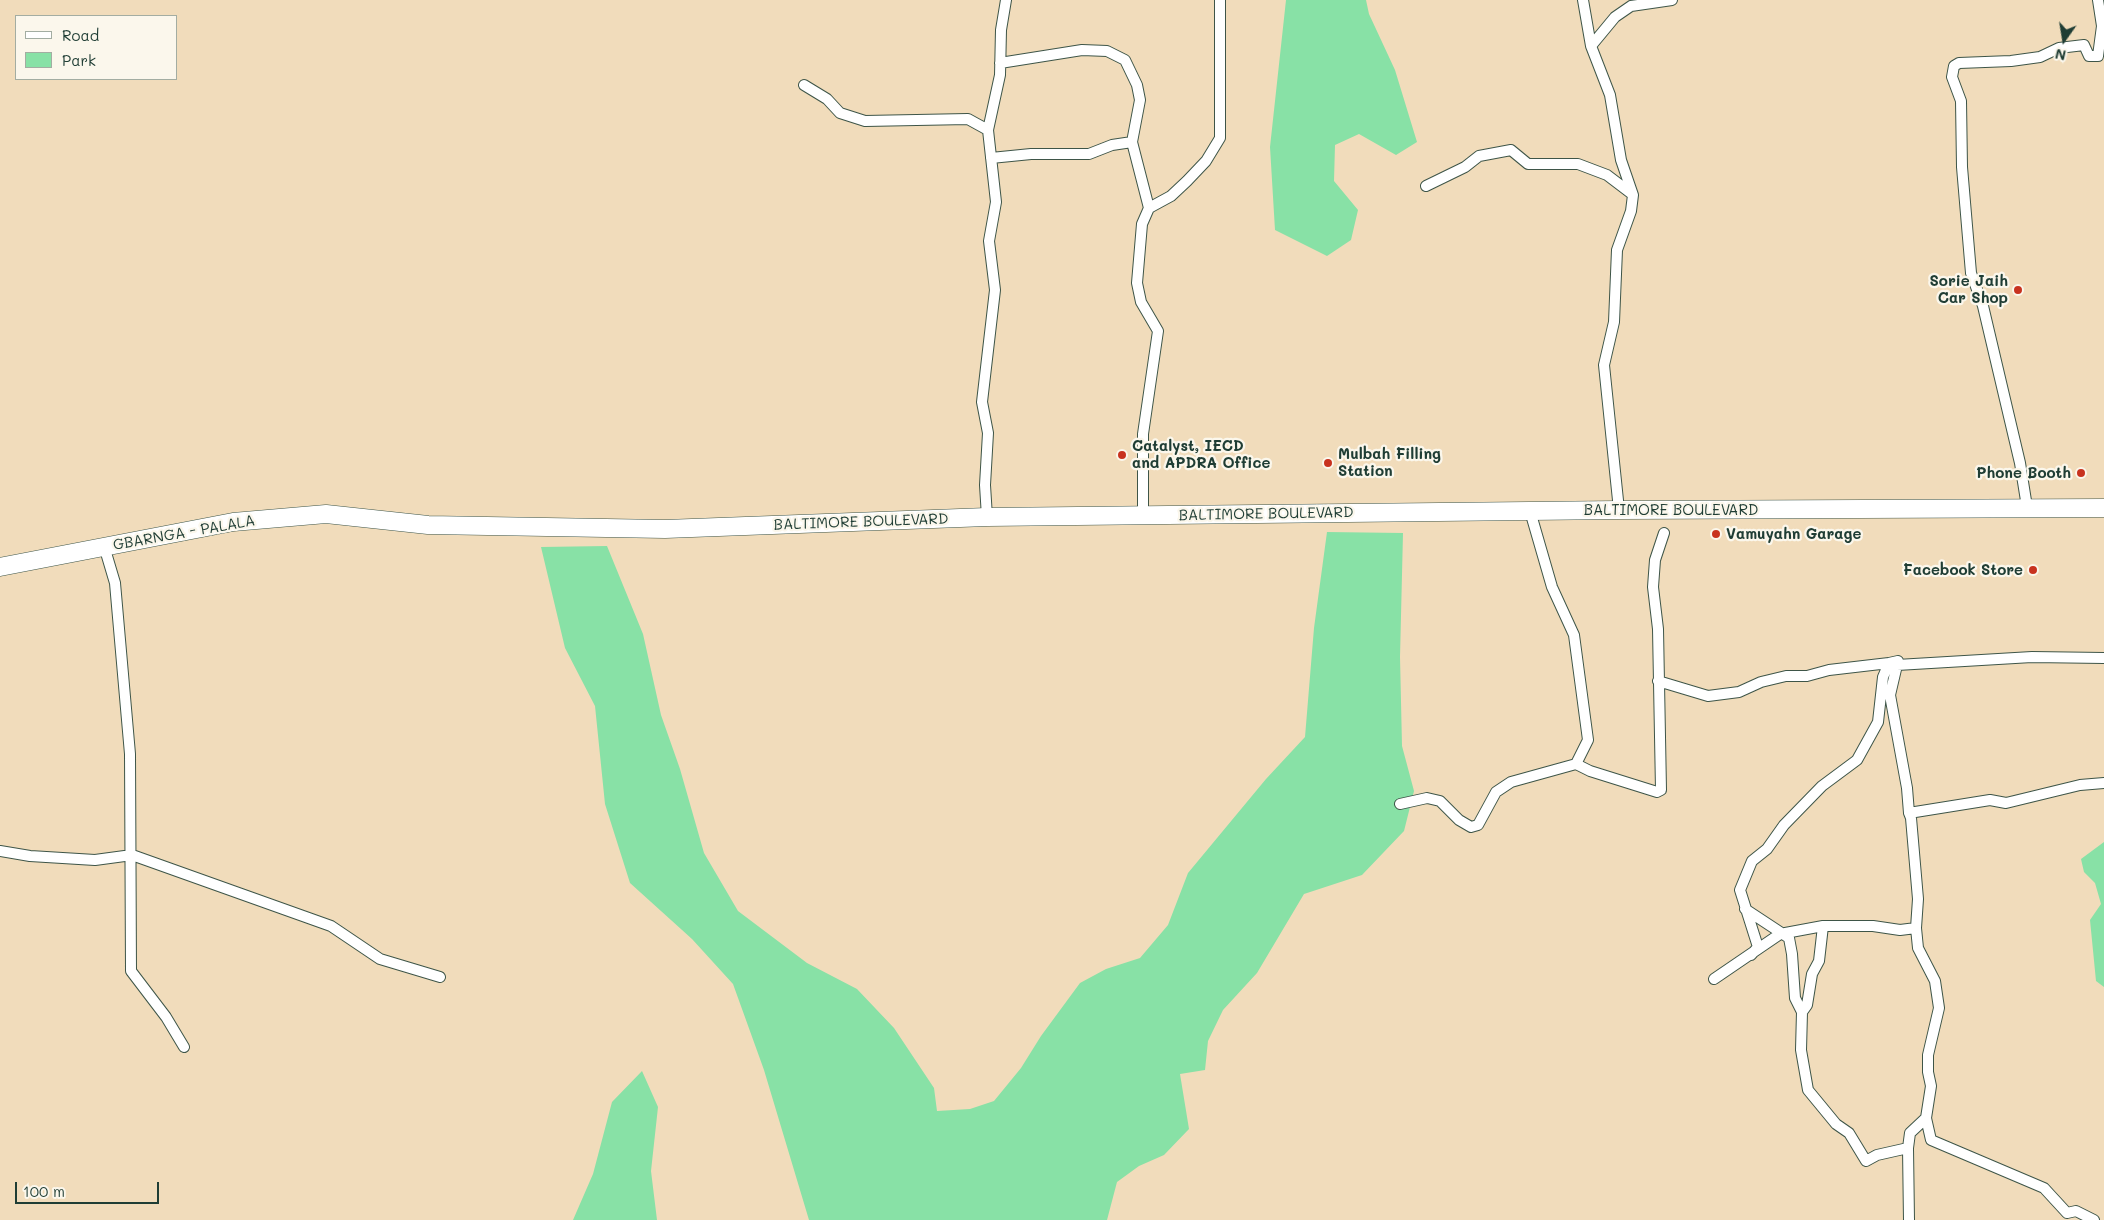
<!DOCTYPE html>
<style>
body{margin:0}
#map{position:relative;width:2104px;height:1220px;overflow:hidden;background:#f1dcbb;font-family:Mali,sans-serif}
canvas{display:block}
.legend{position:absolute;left:15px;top:15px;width:162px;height:65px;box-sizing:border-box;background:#fbf7ec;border:1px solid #a3ada2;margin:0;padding:6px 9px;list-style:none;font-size:15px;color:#1f3d34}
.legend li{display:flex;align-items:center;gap:10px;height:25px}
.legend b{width:25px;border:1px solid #a3ada2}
.north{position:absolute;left:2039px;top:15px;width:50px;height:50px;-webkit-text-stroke:4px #fbf7ec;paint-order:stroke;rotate:193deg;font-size:14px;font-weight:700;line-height:20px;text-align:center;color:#1f3d34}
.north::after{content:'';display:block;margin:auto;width:18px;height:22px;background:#1f3d34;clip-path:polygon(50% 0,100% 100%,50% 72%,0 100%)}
.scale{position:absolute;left:15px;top:1182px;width:144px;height:22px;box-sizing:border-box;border:2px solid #1f3d34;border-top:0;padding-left:6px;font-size:15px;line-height:18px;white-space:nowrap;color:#1f3d34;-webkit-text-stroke:4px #fbf7ec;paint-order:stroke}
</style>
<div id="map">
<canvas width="2104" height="1220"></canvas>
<ul class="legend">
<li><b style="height:6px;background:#fff"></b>Road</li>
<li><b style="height:14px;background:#88e1a6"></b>Park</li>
</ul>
<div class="north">N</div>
<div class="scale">100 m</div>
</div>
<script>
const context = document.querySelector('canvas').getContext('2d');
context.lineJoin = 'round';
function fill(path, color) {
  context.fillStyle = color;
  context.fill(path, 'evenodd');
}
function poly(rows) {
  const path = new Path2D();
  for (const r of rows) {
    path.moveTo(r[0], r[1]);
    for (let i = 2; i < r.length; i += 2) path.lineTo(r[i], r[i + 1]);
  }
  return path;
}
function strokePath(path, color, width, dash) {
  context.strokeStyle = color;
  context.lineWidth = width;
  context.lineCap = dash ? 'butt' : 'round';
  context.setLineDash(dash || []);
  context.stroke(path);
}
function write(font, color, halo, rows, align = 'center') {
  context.font = font + ' Mali,sans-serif';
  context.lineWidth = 4.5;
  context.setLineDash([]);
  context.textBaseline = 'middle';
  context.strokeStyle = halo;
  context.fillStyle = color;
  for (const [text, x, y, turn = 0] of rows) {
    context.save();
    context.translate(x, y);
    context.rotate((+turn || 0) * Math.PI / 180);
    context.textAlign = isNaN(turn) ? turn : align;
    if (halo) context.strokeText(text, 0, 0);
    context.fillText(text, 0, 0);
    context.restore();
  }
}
fill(poly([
 [1286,0,1366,0,1369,14,1395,70,1417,142,1396,155,1359,134,1335,145,1334,181,1358,210,1351,240,1327,256,1275,230,1270,147],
 [1327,532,1403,533,1400,657,1402,746,1414,791,1404,831,1362,875,1304,894,1257,973,1223,1010,1208,1041,1205,1070,1180,1074,1189,1129,1164,1155,1139,1166,1117,1182,1107,1220,809,1220,764,1070,733,984,692,939,630,883,605,804,595,706,565,648,541,547,607,546,643,634,661,715,680,769,704,853,738,911,807,963,857,989,894,1028,934,1088,937,1111,970,1109,994,1101,1021,1068,1041,1036,1080,983,1106,969,1140,958,1168,925,1188,873,1266,779,1305,737,1314,628],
 [2104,842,2104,987,2096,981,2090,920,2101,904,2095,883,2084,872,2081,859],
 [642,1071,658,1107,651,1171,657,1220,573,1220,593,1174,612,1102]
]), '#88e1a6');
const street = poly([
 [1583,0,1591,46,1610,95,1621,160,1633,195,1631,211,1617,250,1614,322,1604,365,1619,510],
 [1591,46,1615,17,1631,6,1672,0],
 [1000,63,1082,50,1107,51,1125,60,1137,85,1140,100,1132,142,1149,208],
 [804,85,827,99,840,113,865,121,968,119,988,130],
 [991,158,1031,154,1089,154,1112,145,1132,142],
 [1426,186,1465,167,1479,156,1511,150,1528,164,1578,164,1607,175,1632,194],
 [2027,507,2020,463,1983,306,1971,273,1962,167,1961,101,1952,77,1954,66,1959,63,2011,61,2040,57,2059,48,2084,45,2089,56,2098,56,2102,26,2098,0],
 [1530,511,1552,587,1574,635,1588,740,1576,764],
 [1143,516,1143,434,1158,331,1141,302,1137,283,1142,224,1149,208,1171,196,1187,181,1206,161,1220,138,1220,0],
 [987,517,985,485,988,433,982,402,995,290,989,241,996,202,988,130,1000,75,1001,30,1006,0],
 [104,546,115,583,130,754,131,971,166,1017,184,1047],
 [1897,665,1890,695,1907,788,1909,813,1911,818,1918,899,1916,928,1918,948,1935,981,1939,1008,1928,1055,1928,1072,1931,1086,1926,1118],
 [1658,681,1708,696,1739,692,1761,682,1786,676,1807,676,1829,670,1889,663],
 [1400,804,1427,798,1440,801,1459,820,1471,827,1478,825,1496,792,1511,782,1576,764,1590,771,1657,792,1661,790,1658,629,1653,587,1655,560,1664,533],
 [1909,813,1990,800,2006,803,2080,785,2104,783],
 [0,851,30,856,95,860,132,855,331,926,380,959,440,977],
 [1745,909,1789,938,1792,954,1795,998,1802,1012,1801,1050,1808,1090,1836,1124,1849,1133,1866,1161,1877,1155,1908,1148,1910,1133,1926,1118,1931,1140,2044,1188,2067,1213,2076,1211,2094,1220],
 [1751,955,1758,947,1740,890,1752,861,1767,849,1784,825,1822,786,1857,760,1878,722,1883,677,1889,663,1898,661,1897,665,2032,657,2104,658],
 [1714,979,1780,934,1823,926,1873,926,1900,930,1916,928],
 [1802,1012,1807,1005,1812,974,1819,961,1823,926],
 [1908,1148,1909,1220]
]);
const highway = poly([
 [0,567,233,522,326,514,428,525,665,529,987,517,1619,510,2104,508]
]);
strokePath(street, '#3e5548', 12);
strokePath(highway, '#3e5548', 19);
strokePath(street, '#fff', 10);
strokePath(highway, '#fff', 18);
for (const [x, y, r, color] of [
 [2018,290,5,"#c8321e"],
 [1122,455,5,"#c8321e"],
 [1328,463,5,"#c8321e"],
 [2081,473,5,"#c8321e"],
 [1716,534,5,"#c8321e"],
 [2033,570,5,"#c8321e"]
]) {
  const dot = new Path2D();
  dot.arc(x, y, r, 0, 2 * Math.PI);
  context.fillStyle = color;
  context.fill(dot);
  strokePath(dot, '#fbf7ec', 2);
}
write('bold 15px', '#1f3d34', '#fbf7ec', [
 ["Sorie Jaih",2008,281],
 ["Car Shop",2008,298],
 ["Catalyst, IECD",1132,446,"left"],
 ["and APDRA Office",1132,463,"left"],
 ["Mulbah Filling",1338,454,"left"],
 ["Station",1338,471,"left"],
 ["Phone Booth",2071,473],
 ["Vamuyahn Garage",1726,534,"left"],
 ["Facebook Store",2023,570]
], 'right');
write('15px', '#1f3d34', '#fbf7ec', [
 ["BALTIMORE BOULEVARD",1671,510],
 ["BALTIMORE BOULEVARD",1266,514,-1],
 ["BALTIMORE BOULEVARD",861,522,-2],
 ["GBARNGA - PALALA",184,533,-10]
]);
</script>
